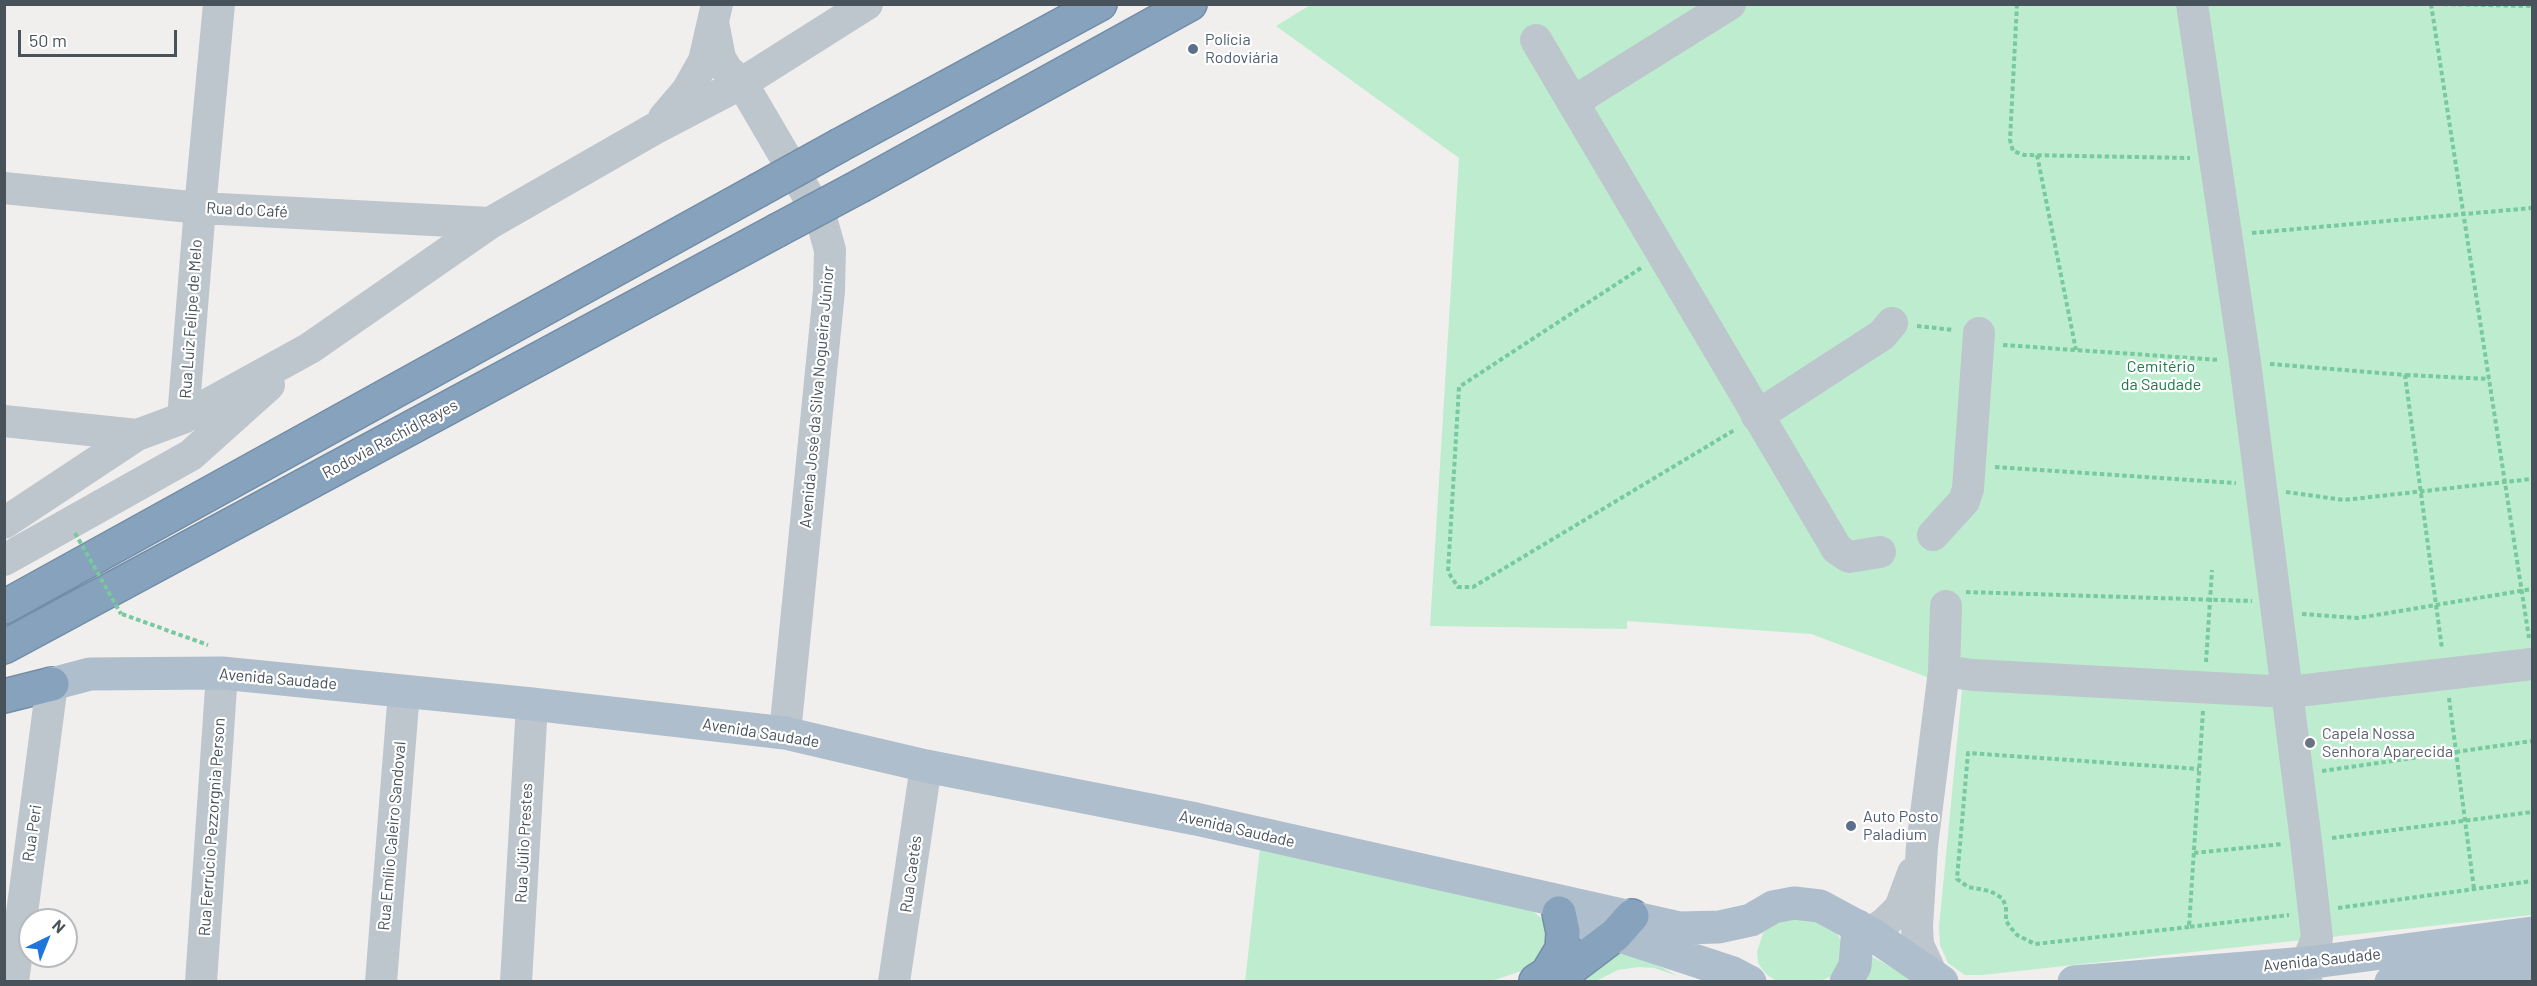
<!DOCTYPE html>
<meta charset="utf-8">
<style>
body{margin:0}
#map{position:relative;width:2537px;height:986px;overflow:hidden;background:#f1eeee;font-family:Barlow,sans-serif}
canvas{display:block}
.frame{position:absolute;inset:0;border:6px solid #47525b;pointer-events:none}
.north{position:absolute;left:18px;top:908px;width:60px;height:60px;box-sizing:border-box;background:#fff;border:2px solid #b5babd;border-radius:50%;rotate:43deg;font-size:16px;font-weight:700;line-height:24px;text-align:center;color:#47525b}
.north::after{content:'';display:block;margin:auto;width:21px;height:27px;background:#1e76da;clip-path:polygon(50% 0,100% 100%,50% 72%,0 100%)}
.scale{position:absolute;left:18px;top:30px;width:159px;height:27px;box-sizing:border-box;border:3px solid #47525b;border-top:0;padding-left:8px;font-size:18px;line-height:21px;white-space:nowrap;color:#47525b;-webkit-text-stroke:4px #fff;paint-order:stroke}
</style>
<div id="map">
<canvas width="2537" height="986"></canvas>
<div class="frame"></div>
<div class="north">N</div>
<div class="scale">50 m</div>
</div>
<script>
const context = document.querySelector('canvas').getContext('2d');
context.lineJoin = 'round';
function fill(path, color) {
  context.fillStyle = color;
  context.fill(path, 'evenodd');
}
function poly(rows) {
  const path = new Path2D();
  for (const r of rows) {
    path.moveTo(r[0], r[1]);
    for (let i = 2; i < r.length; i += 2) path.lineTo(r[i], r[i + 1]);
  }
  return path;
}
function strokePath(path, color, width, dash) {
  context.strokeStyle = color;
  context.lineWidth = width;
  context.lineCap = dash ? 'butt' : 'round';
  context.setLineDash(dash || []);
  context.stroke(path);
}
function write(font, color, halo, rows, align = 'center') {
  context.font = font + ' Barlow,sans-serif';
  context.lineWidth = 4.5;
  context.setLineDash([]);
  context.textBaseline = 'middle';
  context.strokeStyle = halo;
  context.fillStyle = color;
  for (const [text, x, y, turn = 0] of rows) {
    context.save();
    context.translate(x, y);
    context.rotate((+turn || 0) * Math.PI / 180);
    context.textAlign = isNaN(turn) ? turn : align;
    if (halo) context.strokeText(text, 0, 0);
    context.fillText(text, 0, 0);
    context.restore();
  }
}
fill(poly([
 [1312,4,2532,5,2532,915,1982,975,1965,975,1948,963,1940,945,1939,927,1962,690,1811,634,1627,621,1627,629,1430,626,1459,158,1276,26],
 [1260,848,1528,907,1546,922,1549,945,1531,968,1491,981,1245,982],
 [1815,918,1835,929,1841,941,1842,953,1838,966,1830,977,1820,981,1778,982,1766,974,1758,963,1757,952,1763,933,1771,925,1783,920],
 [1623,947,1678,976,1654,968,1639,967,1618,970,1596,981,1567,982],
 [1871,956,1912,979,1918,982,1864,982]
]), '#bdedce');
const highway = poly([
 [840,145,1100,4],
 [862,185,1190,4],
 [4,607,757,191],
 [4,647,776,231],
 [4,696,52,684],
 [1536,981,1547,974,1562,949,1563,932,1559,913],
 [1545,982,1570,969,1615,935,1632,916]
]);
strokePath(highway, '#728da7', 36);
strokePath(poly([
 [2017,4,2010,140,2013,151,2024,155,2190,158],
 [2431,4,2529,638],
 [2436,4,2532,6],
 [2037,155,2076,350],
 [2252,233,2532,208],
 [1641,268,1459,387,1448,572,1458,587,1473,587,1736,429],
 [1917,326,1954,330],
 [2003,345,2220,360],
 [2270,364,2405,375,2442,649],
 [2406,375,2489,379],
 [1995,467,2236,483],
 [2286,492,2344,500,2532,479],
 [1966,592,2252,601],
 [122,614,208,645],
 [2302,614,2358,618,2532,589],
 [2206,662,2212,570],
 [2449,698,2474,889],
 [2203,711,2189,927,2289,915],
 [2322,771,2532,741],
 [2332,838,2532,812],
 [2194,853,2282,844],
 [2338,908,2532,881],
 [2189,927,2035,944,2017,935,2011,928,2006,921,2006,906,2002,898,1990,891,1968,887,1957,879,1968,753,2199,769]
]), '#77ca9e', 4, [4.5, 3]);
strokePath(poly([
 [2192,4,2245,362,2306,841,2317,938,2307,963,2306,982],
 [714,27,720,58,727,70,742,83,821,218,830,250,829,291,785,733],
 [1536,40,1837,549,1849,557,1880,552],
 [1573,102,1730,4],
 [664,118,687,91,704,61,717,4],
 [4,188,200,208,490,223],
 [1757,416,1882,335,1892,323],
 [183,418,200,208,219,4],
 [4,421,137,435],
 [4,523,137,435,183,418,310,348,490,223,654,129,742,83,867,4],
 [1933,535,1964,501,1968,489,1979,333],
 [4,560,191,455,269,385],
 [1946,606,1944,671,1973,675,2289,692,2532,664],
 [1870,933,1885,923,1900,908,1913,873],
 [1934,979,1918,945,1917,926,1922,846,1944,671],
 [13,982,52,684],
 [201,982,222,673],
 [381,982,404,691],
 [516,982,532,704],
 [894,982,926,766]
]), '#bdc6cd', 32);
strokePath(poly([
 [52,684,90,674,222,673,532,704,785,733,926,766,1196,819,1680,928,1719,927,1751,920,1773,907,1794,903,1820,906,1870,933,1942,982],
 [1590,926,1733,973,1750,982],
 [1846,982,1855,966,1858,926],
 [2074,982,2307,963,2532,933],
 [2391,982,2532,964]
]), '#aebecc', 33);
strokePath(highway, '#87a2bc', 33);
const highwayBridge = poly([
 [757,191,840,145],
 [776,231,862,185]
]);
strokePath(highwayBridge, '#728da7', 36, []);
strokePath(poly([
 [75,533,121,614]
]), '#77ca9e', 4, [4.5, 3]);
strokePath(highwayBridge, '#87a2bc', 33);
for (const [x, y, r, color] of [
 [1193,49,6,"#5c6f8a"],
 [2310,743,6,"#6b7280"],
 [1851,826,6,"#5c6f8a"]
]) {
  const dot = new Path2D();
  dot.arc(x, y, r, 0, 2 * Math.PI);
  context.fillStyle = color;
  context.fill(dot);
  strokePath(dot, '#fff', 2);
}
write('16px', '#4e5e75', '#fff', [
 ["Polícia",1205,40],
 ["Rodoviária",1205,58],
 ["Auto Posto",1863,817],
 ["Paladium",1863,835]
], 'left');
write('16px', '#47525b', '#fff', [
 ["Rua do Café",247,210,3],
 ["Rua Luiz Felipe de Melo",191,319,-86],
 ["Avenida José da Silva Nogueira Júnior",817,397,-85],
 ["Rodovia Rachid Rayes",390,439,-28],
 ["Avenida Saudade",278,679,5],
 ["Avenida Saudade",761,733,9],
 ["Rua Ferrúcio Pezzorgnia Person",212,827,-86],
 ["Avenida Saudade",1237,829,13],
 ["Rua Peri",32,833,-82],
 ["Rua Emílio Caleiro Sandoval",392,836,-85],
 ["Rua Júlio Prestes",524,843,-87],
 ["Rua Caetés",911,874,-82],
 ["Avenida Saudade",2322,960,-6]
]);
write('16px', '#1a7a47', '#fff', [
 ["Cemitério",2161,367],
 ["da Saudade",2161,385]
]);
write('16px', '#5b616d', '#fff', [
 ["Capela Nossa",2322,734],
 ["Senhora Aparecida",2322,752]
], 'left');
</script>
